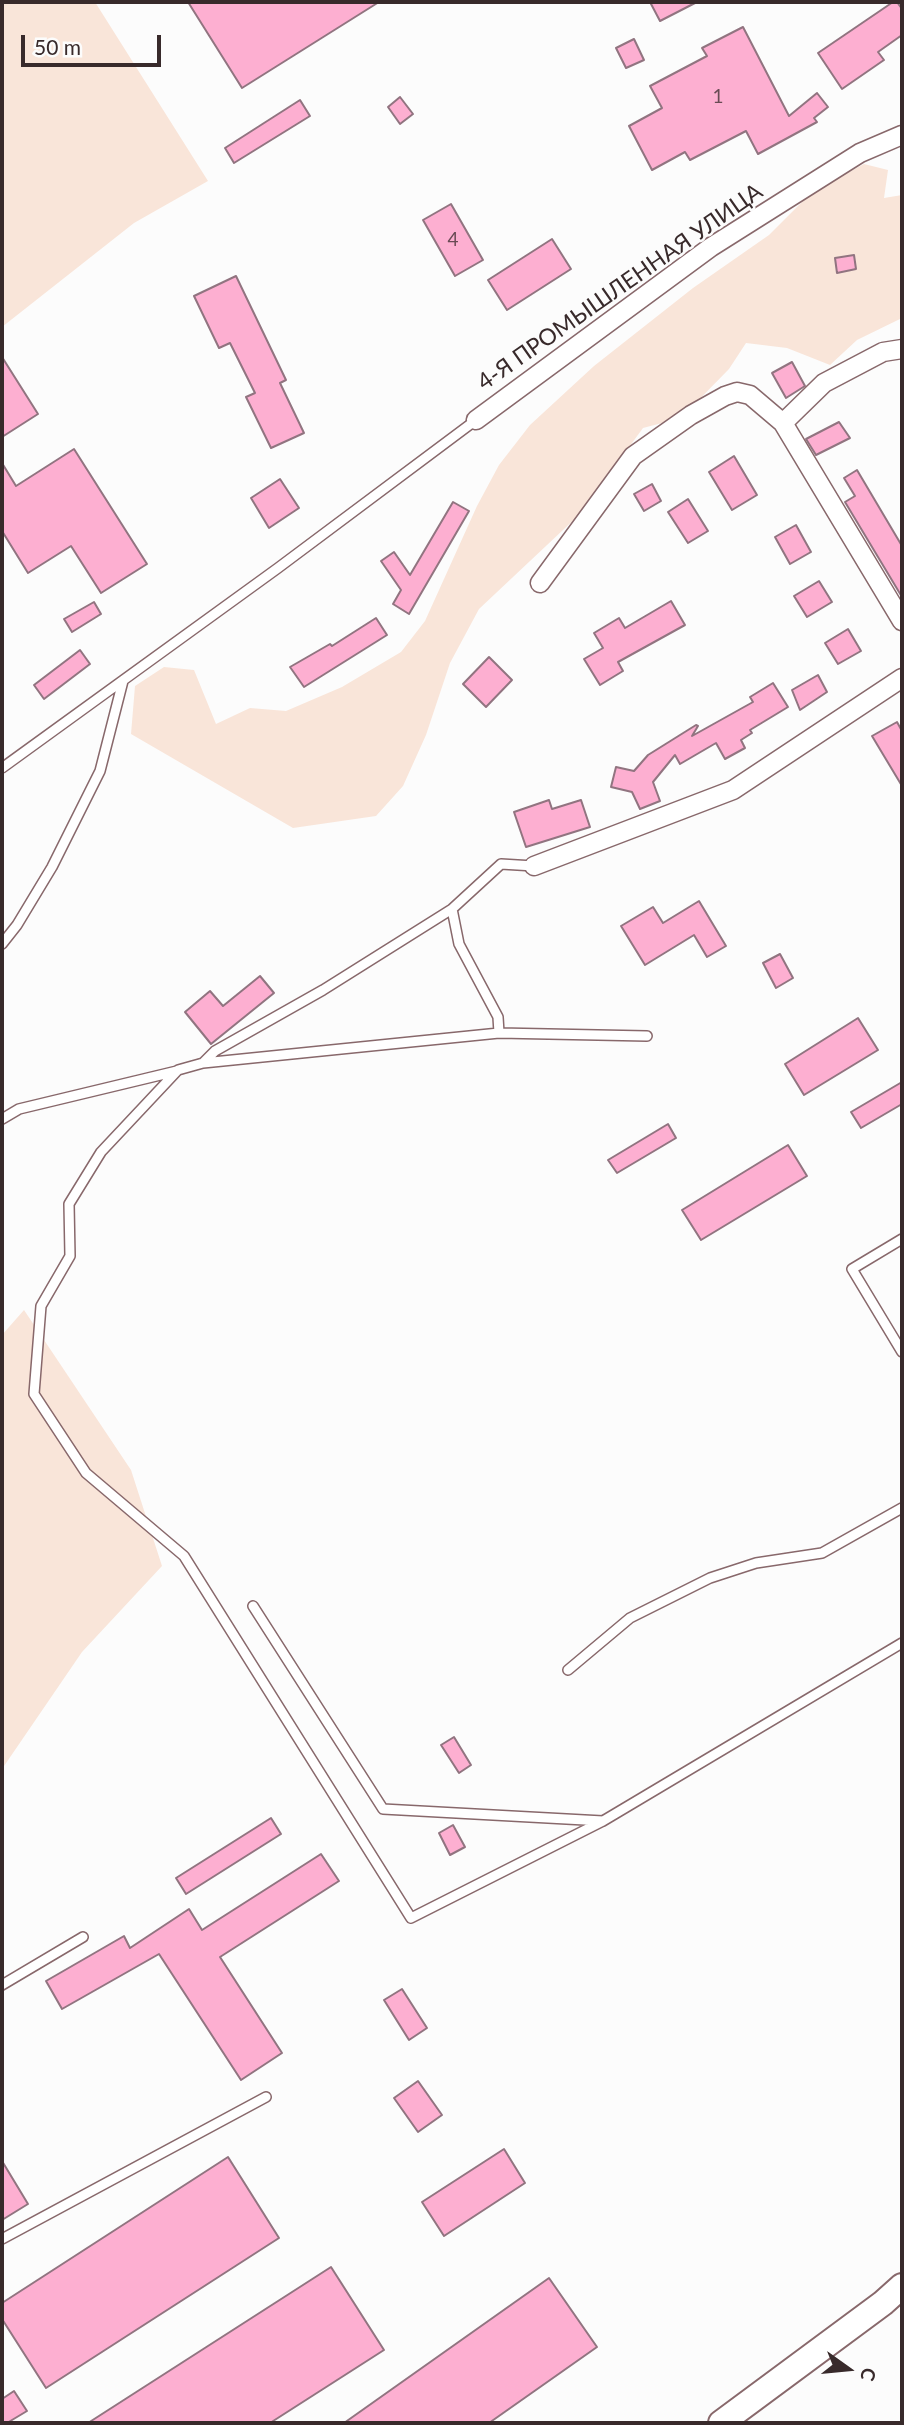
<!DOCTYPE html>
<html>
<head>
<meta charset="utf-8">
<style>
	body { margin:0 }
	#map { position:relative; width:904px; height:2425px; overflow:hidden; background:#fcfcfc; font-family:Lato,sans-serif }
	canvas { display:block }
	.frame { position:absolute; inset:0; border:4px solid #382a2b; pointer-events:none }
	.north { position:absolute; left:813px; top:2334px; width:70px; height:70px; -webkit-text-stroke:5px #fcfcfc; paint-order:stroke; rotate:105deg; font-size:19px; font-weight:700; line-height:28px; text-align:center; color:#382a2b }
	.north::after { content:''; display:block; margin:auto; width:24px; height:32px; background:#382a2b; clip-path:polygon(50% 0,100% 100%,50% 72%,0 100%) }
	.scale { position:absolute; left:21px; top:35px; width:140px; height:32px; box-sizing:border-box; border:4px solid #382a2b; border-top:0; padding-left:9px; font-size:21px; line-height:24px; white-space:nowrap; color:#382a2b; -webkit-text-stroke:5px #fcfcfc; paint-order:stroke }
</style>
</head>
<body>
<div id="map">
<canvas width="904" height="2425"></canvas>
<div class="frame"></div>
<div class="north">С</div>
<div class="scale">50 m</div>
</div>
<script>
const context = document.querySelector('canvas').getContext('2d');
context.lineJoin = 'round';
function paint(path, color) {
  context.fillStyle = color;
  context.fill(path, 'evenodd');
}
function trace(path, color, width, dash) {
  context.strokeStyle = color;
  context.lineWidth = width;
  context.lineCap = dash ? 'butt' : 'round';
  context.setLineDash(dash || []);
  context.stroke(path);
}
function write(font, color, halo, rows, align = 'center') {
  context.font = font + ' Lato,sans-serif';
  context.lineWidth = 5;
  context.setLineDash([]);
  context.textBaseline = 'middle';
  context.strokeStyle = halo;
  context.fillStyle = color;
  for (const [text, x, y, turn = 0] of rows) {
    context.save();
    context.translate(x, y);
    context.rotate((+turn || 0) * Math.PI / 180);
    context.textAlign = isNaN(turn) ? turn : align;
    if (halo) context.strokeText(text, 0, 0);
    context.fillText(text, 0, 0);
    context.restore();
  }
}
paint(new Path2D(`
	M 2,2 L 95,2 L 208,181 L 134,223 L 2,327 Z
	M 864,164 L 888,170 L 884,198 L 902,195 L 902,318 L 857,340 L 830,365 L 787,348 L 746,343 L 729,369 L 681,418 L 643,428 L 580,514 L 479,609 L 450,663 L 426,735 L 403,786 L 376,816 L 293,828 L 131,734 L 135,686 L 164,667 L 194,670 L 216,724 L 250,708 L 286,711 L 342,687 L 401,652 L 425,621 L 477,506 L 499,465 L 530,425 L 594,366 L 693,288 L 769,235 L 812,192 Z
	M 24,1310 L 131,1470 L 162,1566 L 82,1652 L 2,1769 L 2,1335 Z`), '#f9e5d9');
const building = new Path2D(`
	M 188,2 L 379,2 L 242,88 Z
	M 650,2 L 697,2 L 660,21 Z
	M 893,2 L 897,2 L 902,9 L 902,35 L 878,52 L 884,60 L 842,89 L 818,53 Z
	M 743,27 L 789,116 L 817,93 L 828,107 L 814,118 L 817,122 L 758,154 L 746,131 L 690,160 L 685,152 L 652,170 L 629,126 L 662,108 L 650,86 L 707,56 L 702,48 Z
	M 634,39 L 644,60 L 626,68 L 616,48 Z
	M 400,97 L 413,114 L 400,124 L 388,107 Z
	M 300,100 L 310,116 L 234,163 L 225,148 Z
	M 451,204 L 483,260 L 455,276 L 423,220 Z
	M 552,239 L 571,269 L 507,310 L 488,280 Z
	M 854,255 L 856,269 L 837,273 L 835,258 Z
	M 236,276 L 286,380 L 280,383 L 304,433 L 271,448 L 246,397 L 255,393 L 230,343 L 219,348 L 194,296 Z
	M 2,357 L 38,414 L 2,437 Z
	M 792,362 L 805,386 L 786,398 L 772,373 Z
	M 839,422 L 850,438 L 816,455 L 806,439 Z
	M 74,449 L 147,564 L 101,593 L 71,546 L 28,573 L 2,531 L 2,463 L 16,486 Z
	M 734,456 L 757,495 L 732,510 L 709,472 Z
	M 857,470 L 902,546 L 902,597 L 845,502 L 855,496 L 844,478 Z
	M 280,479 L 299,508 L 269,528 L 251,498 Z
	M 652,484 L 661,501 L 644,511 L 634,494 Z
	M 688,499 L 708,531 L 688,543 L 668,512 Z
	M 453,502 L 469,511 L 409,614 L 393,604 L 401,590 L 381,561 L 394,552 L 410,575 Z
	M 796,525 L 811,552 L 790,564 L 775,537 Z
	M 819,581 L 832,602 L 807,617 L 794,596 Z
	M 671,601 L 685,625 L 618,662 L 623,671 L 600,685 L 584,659 L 603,648 L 594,633 L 619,618 L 625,628 Z
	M 94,602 L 101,614 L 72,632 L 64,619 Z
	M 376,618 L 387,635 L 304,687 L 290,667 L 330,644 L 332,646 Z
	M 848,629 L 861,651 L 838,664 L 825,643 Z
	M 80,650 L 90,664 L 44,699 L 34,685 Z
	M 489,657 L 512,680 L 486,707 L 463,684 Z
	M 818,675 L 827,692 L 800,710 L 792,690 Z
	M 773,683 L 788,707 L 750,730 L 752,733 L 741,740 L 745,748 L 725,759 L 716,743 L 680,764 L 675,755 L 653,782 L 660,801 L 640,809 L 632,792 L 611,787 L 616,767 L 634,771 L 648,755 L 696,725 L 698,726 L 692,736 L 753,702 L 750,697 Z
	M 897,722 L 902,731 L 902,786 L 872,736 Z
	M 549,800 L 552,809 L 581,800 L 590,827 L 526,847 L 514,812 Z
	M 699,901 L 726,946 L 707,957 L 694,935 L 645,965 L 621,926 L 653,907 L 663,923 Z
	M 780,954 L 793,978 L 776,988 L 763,963 Z
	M 260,976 L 274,993 L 211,1044 L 185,1012 L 210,991 L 223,1006 Z
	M 858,1018 L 878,1050 L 804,1095 L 785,1064 Z
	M 902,1082 L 902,1104 L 861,1128 L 851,1112 Z
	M 668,1124 L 676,1138 L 617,1173 L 608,1160 Z
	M 788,1145 L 807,1176 L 701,1240 L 682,1210 Z
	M 454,1737 L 471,1765 L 459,1773 L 441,1745 Z
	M 271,1818 L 281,1834 L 186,1894 L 176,1878 Z
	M 453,1825 L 465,1847 L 450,1855 L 439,1833 Z
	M 321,1854 L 339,1881 L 220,1957 L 282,2053 L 241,2080 L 159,1954 L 62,2009 L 46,1981 L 124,1936 L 130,1948 L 189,1909 L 202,1930 Z
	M 402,1989 L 427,2028 L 409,2040 L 384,2000 Z
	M 418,2081 L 442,2115 L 418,2132 L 394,2098 Z
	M 504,2149 L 525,2183 L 444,2236 L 422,2202 Z
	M 228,2157 L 279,2238 L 46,2388 L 2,2319 L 2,2303 Z
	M 2,2161 L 28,2204 L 2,2220 Z
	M 331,2267 L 384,2350 L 270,2423 L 88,2423 Z
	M 549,2278 L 597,2347 L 489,2423 L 344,2423 Z
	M 14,2391 L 27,2411 L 7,2423 L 2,2423 L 2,2399 Z`);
paint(building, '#fdafd1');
trace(building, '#917480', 2);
const lane = new Path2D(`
	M 2,768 L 278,568 L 476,420
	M 534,866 L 501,864 L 452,909 L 323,990 L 215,1051 L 203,1063 L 178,1070 L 101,1152 L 69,1204 L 70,1256 L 41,1306 L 34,1394 L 86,1473 L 184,1556 L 411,1918 L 603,1821
	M 452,909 L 459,944 L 498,1017 L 499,1033
	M 2,944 L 17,925 L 52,867 L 100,771 L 123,681
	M 203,1063 L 499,1033 L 647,1036
	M 2,1119 L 19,1109 L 177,1071
	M 902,1239 L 852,1269 L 902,1352
	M 253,1606 L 383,1809 L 603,1821 L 902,1643
	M 568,1670 L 630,1618 L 710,1578 L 756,1563 L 822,1553 L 902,1508
	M 2,1985 L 83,1937
	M 2,2239 L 266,2097`);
const street = new Path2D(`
	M 476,420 L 711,247 L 860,153 L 902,135
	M 783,423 L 902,621
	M 540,583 L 633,456 L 691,415 L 725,396 L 737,392 L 750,395 L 783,423 L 824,383 L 883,352 L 902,349
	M 534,866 L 733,790 L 902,678`);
const secondary = new Path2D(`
	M 721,2423 L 883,2303 L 902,2286`);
trace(lane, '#88686b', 12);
trace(street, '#88686b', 21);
trace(secondary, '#88686b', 28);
trace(lane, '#fff', 9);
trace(street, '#fff', 18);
trace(secondary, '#fff', 24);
write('19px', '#694b54', null, [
	["1",718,97],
	["4",453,240]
]);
write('23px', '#382a2b', '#fcfcfc', [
	["4-Я ПРОМЫШЛЕННАЯ УЛИЦА",620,287,-35]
]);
</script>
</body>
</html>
